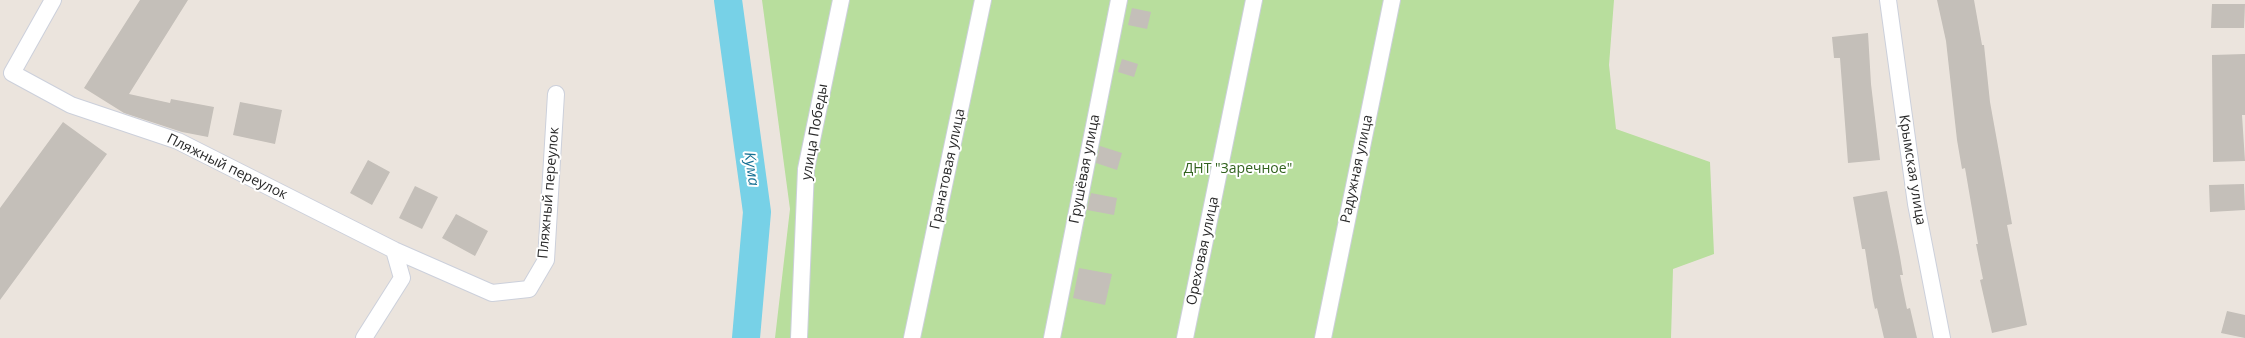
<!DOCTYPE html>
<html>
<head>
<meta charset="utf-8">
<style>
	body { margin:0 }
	canvas { display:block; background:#ebe4dd }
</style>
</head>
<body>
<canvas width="2245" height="338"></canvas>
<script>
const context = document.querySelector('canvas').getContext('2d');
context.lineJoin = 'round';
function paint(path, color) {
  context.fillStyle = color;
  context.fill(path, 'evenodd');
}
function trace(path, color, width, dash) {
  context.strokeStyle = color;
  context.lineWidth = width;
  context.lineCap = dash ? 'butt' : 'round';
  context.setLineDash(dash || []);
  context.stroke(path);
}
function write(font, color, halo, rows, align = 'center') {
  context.font = font + ' "Open Sans",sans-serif';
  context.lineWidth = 4;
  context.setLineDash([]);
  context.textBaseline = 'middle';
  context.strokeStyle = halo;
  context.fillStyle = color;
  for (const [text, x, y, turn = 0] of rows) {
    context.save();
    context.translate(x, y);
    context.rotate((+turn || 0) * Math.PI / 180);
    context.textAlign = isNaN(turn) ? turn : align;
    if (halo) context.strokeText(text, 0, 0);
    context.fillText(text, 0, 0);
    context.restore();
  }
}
paint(new Path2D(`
	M 762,0 L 1614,0 L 1609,65 L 1616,129 L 1710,162 L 1714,254 L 1673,269 L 1671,338 L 775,338 L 790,209 Z`), '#b8de9d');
trace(new Path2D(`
	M 728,0 L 757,212 L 746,338`), '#77d1e7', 28);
paint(new Path2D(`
	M 140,0 L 188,0 L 129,94 L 170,103 L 171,99 L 214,107 L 208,137 L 182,132 L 124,113 L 84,88 Z
	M 1937,0 L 1974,0 L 1982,45 L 1984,45 L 1990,102 L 2012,224 L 2007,225 L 2027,325 L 1992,333 L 1980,280 L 1983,279 L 1976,244 L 1978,244 L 1965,168 L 1962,169 L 1957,140 L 1946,41 Z
	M 2212,4 L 2245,4 L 2244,28 L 2211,28 Z
	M 1132,8 L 1151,12 L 1147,29 L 1128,25 Z
	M 1868,33 L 1871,84 L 1880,160 L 1848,163 L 1840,58 L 1834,58 L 1832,37 Z
	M 2245,54 L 2245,115 L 2242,115 L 2245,161 L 2213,162 L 2212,55 Z
	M 1122,59 L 1138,64 L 1134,77 L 1118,72 Z
	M 240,102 L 282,110 L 275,144 L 233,135 Z
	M 63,122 L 107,154 L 0,300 L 0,208 Z
	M 1100,146 L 1122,153 L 1117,170 L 1096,163 Z
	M 368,160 L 390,172 L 372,205 L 350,193 Z
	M 2244,184 L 2245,210 L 2210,212 L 2209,185 Z
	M 415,186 L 438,197 L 422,229 L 399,218 Z
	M 1887,191 L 1900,257 L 1903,275 L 1900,275 L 1907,309 L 1910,308 L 1917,338 L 1884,338 L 1877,308 L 1875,309 L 1873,300 L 1865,249 L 1862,249 L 1853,197 Z
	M 1091,193 L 1117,198 L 1114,215 L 1087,210 Z
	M 456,214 L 488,231 L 475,256 L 442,238 Z
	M 1079,268 L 1112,274 L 1105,305 L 1073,298 Z
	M 2227,311 L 2245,315 L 2245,338 L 2221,333 Z`), '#c4bfb9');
const minor = new Path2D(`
	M 1888,0 L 1916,204 L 1942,338
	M 12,73 L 71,105 L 178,141 L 394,250 L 402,278 L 364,338
	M 12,73 L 53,0
	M 394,250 L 492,293 L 529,289 L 546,260 L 556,94
	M 799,338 L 806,169 L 841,0
	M 912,338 L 983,0
	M 1052,338 L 1119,0
	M 1185,338 L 1254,0
	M 1323,338 L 1392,0`);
trace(minor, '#ccd0db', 18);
trace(minor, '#fff', 16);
write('14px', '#2a2a2a', '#fff', [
	["улица Победы",815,132,-80],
	["Пляжный переулок",227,167,26],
	["Гранатовая улица",948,169,-78],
	["Грушёвая улица",1085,169,-79],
	["Радужная улица",1357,169,-78],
	["Крымская улица",1912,170,81],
	["Пляжный переулок",549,193,-85],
	["Ореховая улица",1203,251,-78]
]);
write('14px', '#32631f', '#fff', [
	["ДНТ \"Заречное\"",1238,169]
]);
write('italic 15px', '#167093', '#fff', [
	["Кума",751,169,82]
]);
</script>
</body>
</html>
